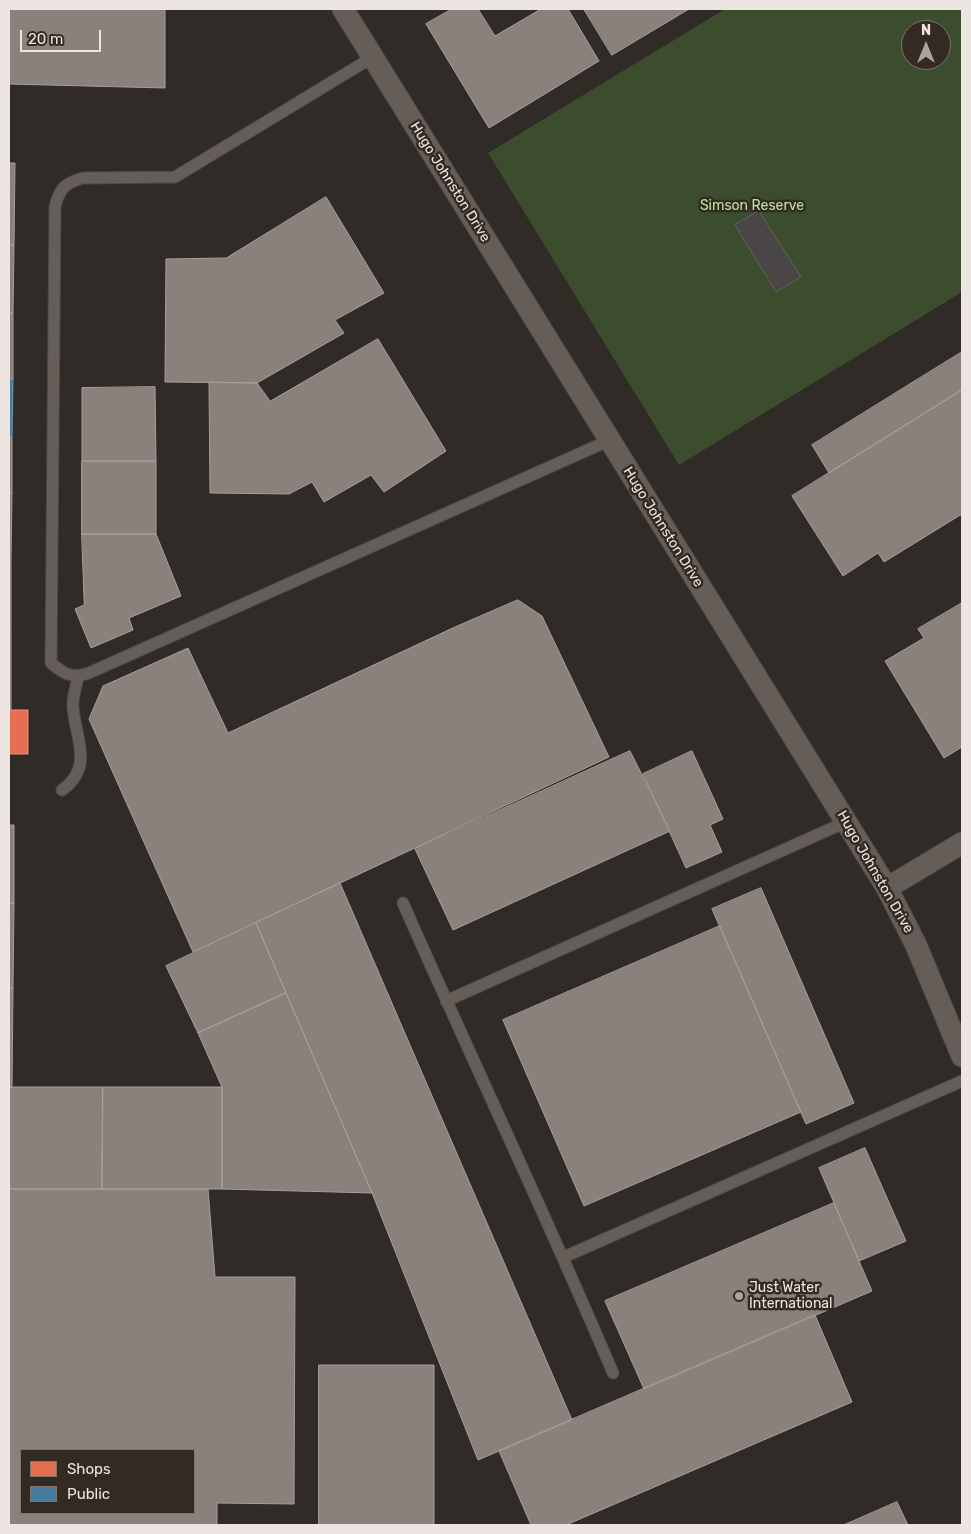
<!DOCTYPE html>
<html>
<head>
<meta charset="utf-8">
<style>
	body { margin:0 }
	#map { position:relative; width:971px; height:1534px; overflow:hidden; background:#312b27; font-family:Rubik,sans-serif }
	canvas { display:block }
	.frame { position:absolute; inset:0; border:10px solid #ece5e1; pointer-events:none }
	.legend { position:absolute; left:20px; top:1449px; width:175px; height:65px; box-sizing:border-box; background:#352a23; border:1px solid #7e756f; margin:0; padding:6px 9px; list-style:none; font-size:15px; color:#ece5e1 }
	.legend li { display:flex; align-items:center; gap:10px; height:25px }
	.legend b { width:25px; border:1px solid #7e756f }
	.north { position:absolute; left:901px; top:20px; width:50px; height:50px; box-sizing:border-box; background:#352a23; border:1px solid #7e756f; border-radius:50%; rotate:0deg; font-size:14px; font-weight:700; line-height:20px; text-align:center; color:#ece5e1 }
	.north::after { content:''; display:block; margin:auto; width:18px; height:22px; background:#aba4a0; clip-path:polygon(50% 0,100% 100%,50% 72%,0 100%) }
	.scale { position:absolute; left:20px; top:30px; width:81px; height:22px; box-sizing:border-box; border:2px solid #ece5e1; border-top:0; padding-left:6px; font-size:15px; line-height:18px; white-space:nowrap; color:#ece5e1; -webkit-text-stroke:4px #352a23; paint-order:stroke }
</style>
</head>
<body>
<div id="map">
<canvas width="971" height="1534"></canvas>
<div class="frame"></div>
<ul class="legend">
<li><b style="height:14px;background:#e76f51"></b>Shops</li>
<li><b style="height:14px;background:#457b9d"></b>Public</li>
</ul>
<div class="north">N</div>
<div class="scale">20 m</div>
</div>
<script>
const context = document.querySelector('canvas').getContext('2d');
context.lineJoin = 'round';
function paint(path, color) {
  context.fillStyle = color;
  context.fill(path, 'evenodd');
}
function trace(path, color, width, dash) {
  context.strokeStyle = color;
  context.lineWidth = width;
  context.lineCap = dash ? 'butt' : 'round';
  context.setLineDash(dash || []);
  context.stroke(path);
}
function write(font, color, halo, rows, align = 'center') {
  context.font = font + ' Rubik,sans-serif';
  context.lineWidth = 5;
  context.setLineDash([]);
  context.textBaseline = 'middle';
  context.strokeStyle = halo;
  context.fillStyle = color;
  for (const [text, x, y, turn = 0] of rows) {
    context.save();
    context.translate(x, y);
    context.rotate((+turn || 0) * Math.PI / 180);
    context.textAlign = isNaN(turn) ? turn : align;
    if (halo) context.strokeText(text, 0, 0);
    context.fillText(text, 0, 0);
    context.restore();
  }
}
paint(new Path2D(`
	M 725,9 L 962,9 L 962,292 L 679,465 L 488,153 ZM 911,30 L 941,30 L 941,60 L 911,60 Z`), '#3b4d2c');
const shops = new Path2D(`
	M 9,710 L 28,710 L 28,754 L 9,754 Z`);
paint(shops, '#e76f51');
trace(shops, '#e8927c', 1);
const public = new Path2D(`
	M 9,379 L 13,379 L 12,437 L 9,437 Z`);
paint(public, '#457b9d');
trace(public, '#779bb1', 1);
const industry = new Path2D(`
	M 9,9 L 165,9 L 165,88 L 9,84 Z
	M 452,9 L 478,9 L 495,36 L 541,9 L 568,9 L 599,61 L 489,128 L 426,24 Z
	M 584,9 L 689,9 L 612,55 Z
	M 9,163 L 15,163 L 14,245 L 9,245 Z
	M 326,197 L 384,293 L 335,320 L 344,333 L 257,383 L 165,382 L 166,259 L 226,258 Z
	M 9,245 L 14,245 L 13,313 L 9,313 Z
	M 9,313 L 13,313 L 13,379 L 9,379 Z
	M 378,339 L 446,451 L 384,492 L 371,475 L 324,502 L 312,482 L 289,494 L 210,493 L 209,382 L 257,383 L 270,401 Z
	M 962,352 L 962,390 L 829,473 L 812,445 Z
	M 155,387 L 156,461 L 82,461 L 82,388 Z
	M 962,390 L 962,514 L 884,562 L 878,553 L 843,576 L 792,496 Z
	M 9,437 L 12,437 L 12,493 L 9,493 Z
	M 82,461 L 156,461 L 156,534 L 82,534 Z
	M 9,493 L 12,493 L 11,561 L 9,561 Z
	M 82,534 L 156,534 L 181,596 L 129,618 L 133,630 L 91,648 L 75,609 L 84,605 Z
	M 9,561 L 11,561 L 11,630 L 9,630 Z
	M 518,600 L 542,616 L 609,757 L 193,952 L 89,719 L 103,686 L 188,648 L 228,733 L 455,627 Z
	M 962,603 L 962,747 L 944,758 L 885,661 L 924,638 L 918,629 Z
	M 9,630 L 11,630 L 11,710 L 9,710 Z
	M 630,751 L 670,831 L 453,930 L 415,849 Z
	M 692,751 L 723,819 L 710,825 L 722,852 L 686,868 L 643,774 Z
	M 9,825 L 14,825 L 14,903 L 9,903 Z
	M 340,883 L 572,1420 L 478,1460 L 372,1193 L 256,923 Z
	M 761,888 L 854,1103 L 806,1124 L 712,909 Z
	M 9,903 L 14,903 L 13,988 L 9,988 Z
	M 256,923 L 286,993 L 198,1033 L 166,966 Z
	M 720,926 L 801,1112 L 584,1206 L 503,1020 Z
	M 9,988 L 13,988 L 12,1087 L 9,1087 Z
	M 286,993 L 328,1090 L 372,1193 L 222,1189 L 222,1087 L 198,1033 Z
	M 9,1087 L 103,1087 L 102,1189 L 9,1189 Z
	M 103,1087 L 222,1087 L 222,1189 L 102,1189 Z
	M 865,1148 L 906,1241 L 859,1261 L 819,1168 Z
	M 9,1189 L 208,1189 L 215,1277 L 295,1277 L 294,1504 L 217,1503 L 217,1525 L 9,1525 ZM 21,1450 L 194,1450 L 194,1513 L 21,1513 Z
	M 834,1203 L 872,1291 L 644,1389 L 605,1301 Z
	M 815,1315 L 852,1402 L 566,1525 L 531,1525 L 499,1451 Z
	M 319,1365 L 434,1365 L 434,1525 L 319,1525 Z
	M 897,1502 L 908,1525 L 844,1525 Z`);
paint(industry, '#8a817c');
trace(industry, '#a79f9a', 1);
const building = new Path2D(`
	M 759,211 L 801,277 L 776,292 L 735,225 Z`);
paint(building, '#4a4646');
trace(building, '#666162', 1);
const lane = new Path2D(`
	M 373,57 L 175,177 L 83,178 C 65,183 59,189 55,207 L 51,663 C 64,674 72,679 89,673 L 610,440
	M 62,790 C 94,767 76,740 73,708 C 72,698 76,687 78,677
	M 403,903 C 472,1060 546,1215 613,1373
	M 446,1001 L 846,822
	M 564,1257 L 962,1081`);
const street = new Path2D(`
	M 343,9 L 887,888 L 916,945 L 962,1056
	M 887,888 L 962,843`);
trace(lane, '#4e4946', 13);
trace(street, '#4e4946', 23);
trace(lane, '#655d58', 11);
trace(street, '#655d58', 21);
for (const [x, y, r, color] of [
	[739,1296,5,"#aba4a0"]
]) {
  const dot = new Path2D();
  dot.arc(x, y, r, 0, 2 * Math.PI);
  context.fillStyle = color;
  context.fill(dot);
  trace(dot, '#352a23', 2);
}
write('14px', '#ece5e1', '#352a23', [
	["Hugo Johnston Drive",450,182,58],
	["Hugo Johnston Drive",663,527,58],
	["Hugo Johnston Drive",875,872,60]
]);
write('14px', '#b6e694', '#352a23', [
	["Simson Reserve",752,206]
]);
write('14px', '#ece5e1', '#352a23', [
	["Just Water",749,1288],
	["International",749,1304]
], 'left');
</script>
</body>
</html>
